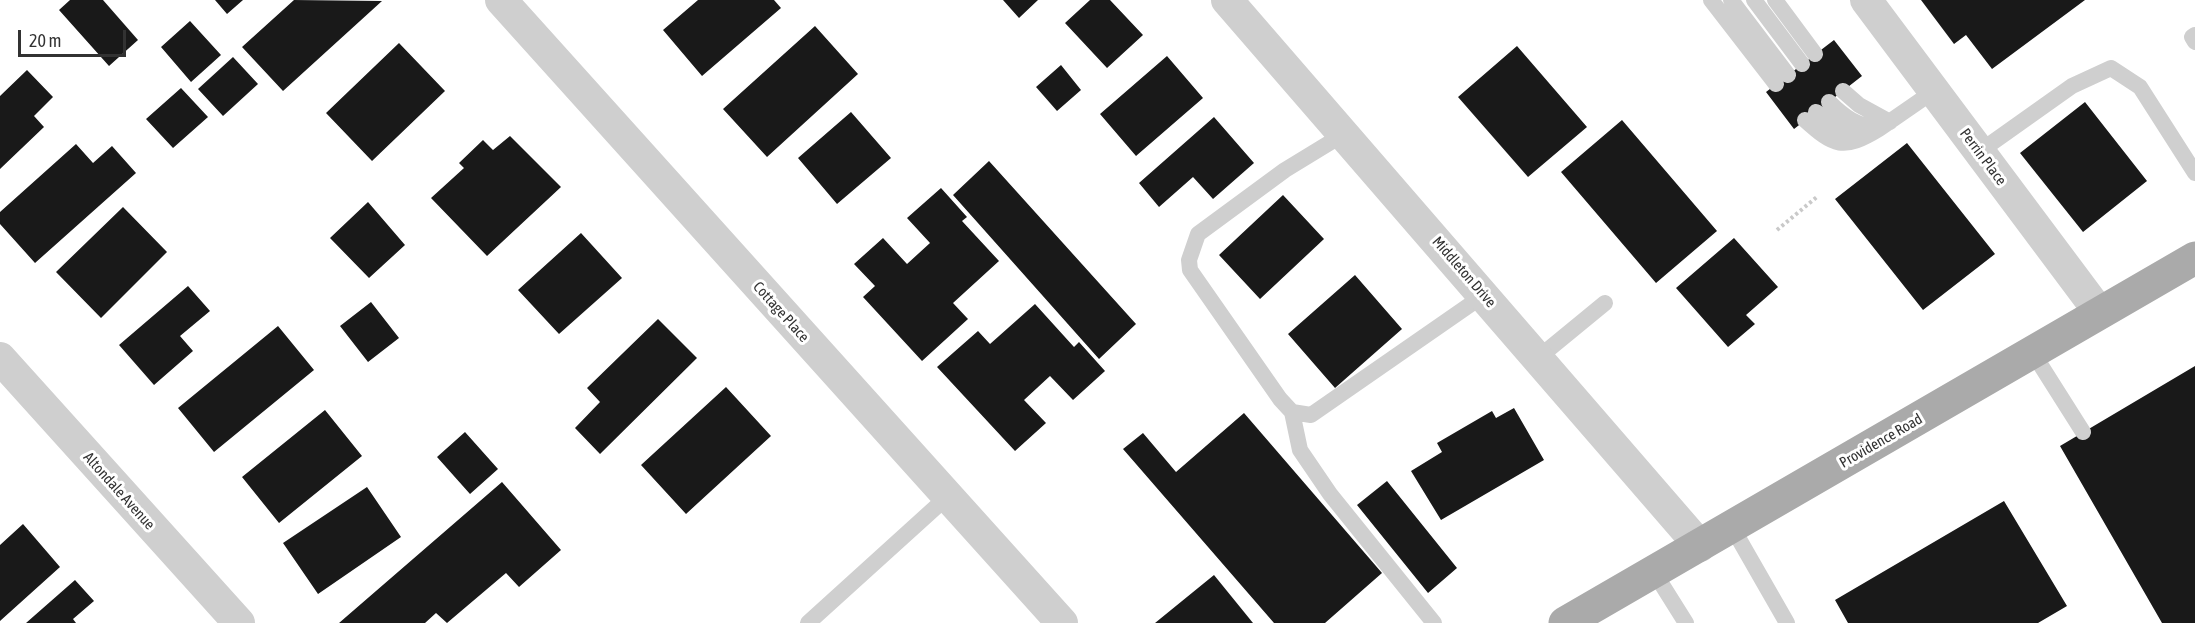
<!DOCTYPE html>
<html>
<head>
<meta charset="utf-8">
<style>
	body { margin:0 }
	#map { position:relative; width:2195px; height:623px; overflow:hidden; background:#fff; font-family:"Asap Condensed",sans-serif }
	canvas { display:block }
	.scale { position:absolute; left:18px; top:30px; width:108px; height:27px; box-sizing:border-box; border:3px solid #323232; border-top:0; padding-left:8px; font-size:18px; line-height:21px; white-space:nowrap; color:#323232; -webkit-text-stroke:4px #fff; paint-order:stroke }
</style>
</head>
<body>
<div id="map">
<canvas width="2195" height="623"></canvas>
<div class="scale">20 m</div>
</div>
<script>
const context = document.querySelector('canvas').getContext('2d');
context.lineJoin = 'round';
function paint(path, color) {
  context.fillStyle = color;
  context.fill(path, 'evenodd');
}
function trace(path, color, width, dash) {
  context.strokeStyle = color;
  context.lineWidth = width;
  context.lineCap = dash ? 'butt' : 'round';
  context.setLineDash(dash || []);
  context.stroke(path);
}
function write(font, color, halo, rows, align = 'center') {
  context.font = font + ' "Asap Condensed",sans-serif';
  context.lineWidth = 6;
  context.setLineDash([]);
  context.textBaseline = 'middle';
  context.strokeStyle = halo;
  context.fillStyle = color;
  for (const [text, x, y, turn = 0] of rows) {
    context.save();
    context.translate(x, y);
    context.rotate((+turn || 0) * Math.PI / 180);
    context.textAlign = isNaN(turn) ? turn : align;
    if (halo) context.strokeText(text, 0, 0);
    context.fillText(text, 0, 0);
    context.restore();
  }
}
paint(new Path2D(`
	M 70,0 L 103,0 L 138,40 L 109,66 L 59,10 Z
	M 215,0 L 243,0 L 227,14 Z
	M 294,0 L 382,1 L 283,91 L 242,47 Z
	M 698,0 L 774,0 L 781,8 L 702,76 L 663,30 Z
	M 1003,0 L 1038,0 L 1019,18 Z
	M 1090,0 L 1110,0 L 1143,35 L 1107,68 L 1065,23 Z
	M 1921,0 L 2085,0 L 1992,69 L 1966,35 L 1954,44 Z
	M 190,21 L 221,55 L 191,82 L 161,47 Z
	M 815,26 L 858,74 L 767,157 L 723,109 Z
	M 1834,40 L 1862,76 L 1794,129 L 1766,92 Z
	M 399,43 L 445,91 L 372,161 L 326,113 Z
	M 1517,46 L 1587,127 L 1528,177 L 1458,97 Z
	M 1167,56 L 1203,98 L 1136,156 L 1100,114 Z
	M 233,57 L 258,84 L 223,116 L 198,89 Z
	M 1061,65 L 1081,90 L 1057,111 L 1036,87 Z
	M 27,70 L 53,97 L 34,116 L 44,127 L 0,169 L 0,96 Z
	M 181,88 L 208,117 L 173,148 L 146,119 Z
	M 2085,102 L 2147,181 L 2083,232 L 2020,153 Z
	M 851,112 L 891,158 L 837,204 L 798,158 Z
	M 1214,117 L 1254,163 L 1213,199 L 1193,177 L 1159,207 L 1139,183 Z
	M 1622,120 L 1717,231 L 1656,283 L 1561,172 Z
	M 510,136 L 561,187 L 487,256 L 431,198 L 464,168 L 459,163 L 483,140 L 493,150 Z
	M 1907,143 L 1995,254 L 1923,310 L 1835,199 Z
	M 76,144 L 93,163 L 112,146 L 136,173 L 35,263 L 0,224 L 0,212 Z
	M 989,161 L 1136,324 L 1099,359 L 953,195 Z
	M 941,188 L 967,217 L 962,221 L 999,261 L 953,303 L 968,319 L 922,361 L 863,297 L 875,286 L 854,264 L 883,238 L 907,264 L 930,243 L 907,218 Z
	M 1283,195 L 1324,239 L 1260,299 L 1219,255 Z
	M 368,202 L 405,245 L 369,278 L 330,238 Z
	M 123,207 L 167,252 L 101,318 L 56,272 Z
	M 581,233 L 622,278 L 559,334 L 518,290 Z
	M 1734,238 L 1778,287 L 1746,315 L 1755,324 L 1728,347 L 1676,288 Z
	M 1355,275 L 1402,329 L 1335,388 L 1288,334 Z
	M 188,286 L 210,311 L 180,336 L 193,351 L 154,385 L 119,345 Z
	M 371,302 L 399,338 L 368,362 L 340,326 Z
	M 1035,304 L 1074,347 L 1079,342 L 1105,371 L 1073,400 L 1050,376 L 1024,400 L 1046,423 L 1015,451 L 937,367 L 978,331 L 990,344 Z
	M 658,319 L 697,358 L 600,454 L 575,428 L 600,402 L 587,388 Z
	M 278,326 L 314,370 L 214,452 L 178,408 Z
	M 2195,366 L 2195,623 L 2162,623 L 2060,446 Z
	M 726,387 L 771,436 L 686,514 L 641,465 Z
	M 1514,408 L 1544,460 L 1441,520 L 1411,471 L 1442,452 L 1437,443 L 1492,411 L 1496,418 Z
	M 325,410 L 362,456 L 279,523 L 242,477 Z
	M 1244,413 L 1382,573 L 1325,623 L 1274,623 L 1123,449 L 1143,433 L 1176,472 Z
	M 465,432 L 498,469 L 470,494 L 437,457 Z
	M 1387,481 L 1457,568 L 1428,593 L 1357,505 Z
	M 502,482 L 561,550 L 519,587 L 506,573 L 447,623 L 436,613 L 425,623 L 339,623 Z
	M 367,487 L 401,537 L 318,594 L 283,543 Z
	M 2004,501 L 2067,606 L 2038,623 L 1848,623 L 1835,600 Z
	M 23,524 L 60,567 L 0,621 L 0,545 Z
	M 1214,575 L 1253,623 L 1155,623 Z
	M 75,580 L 94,601 L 73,619 L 76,623 L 26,623 Z`), '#191919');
trace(new Path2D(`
	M 1777,230 L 1818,196`), '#c9c9c9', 4, [3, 3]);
trace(new Path2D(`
	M 1711,0 L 1776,84
	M 1731,0 L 1788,75
	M 1754,0 L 1802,64
	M 1775,0 L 1815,54
	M 2195,35 L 2192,37 L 2195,42
	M 1843,91 L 1859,105 L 1890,122
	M 1829,102 C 1845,118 1856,125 1879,129 L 1934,91
	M 1816,112 L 1847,135 L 1858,136
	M 1805,120 C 1834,146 1843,151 1879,129
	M 1344,134 L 1285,170 L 1198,234 L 1189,260 L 1190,270 L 1280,399 L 1292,412 L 1300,450 L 1330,494 L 1434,623
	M 1979,152 L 2072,86 L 2111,68 L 2140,87 L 2195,173
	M 2033,353 L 2083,432
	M 1538,358 L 1605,303
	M 1292,412 L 1311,415 L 1484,295
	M 1732,527 L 1787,623
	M 1654,572 L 1686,623
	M 808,623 L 947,497`), '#cfcfcf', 16);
trace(new Path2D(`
	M 501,0 L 1062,623
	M 1227,0 L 1700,546
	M 1866,0 L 2100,313
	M 0,358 L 239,623`), '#cfcfcf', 32);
trace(new Path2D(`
	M 1565,623 L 2195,258`), '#aaa', 33);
write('15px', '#323232', '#fff', [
	["Perrin Place",1983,157,53],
	["Middleton Drive",1464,272,49],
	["Cottage Place",781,312,48],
	["Providence Road",1881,441,-30],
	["Altondale Avenue",119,491,48]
]);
</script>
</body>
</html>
